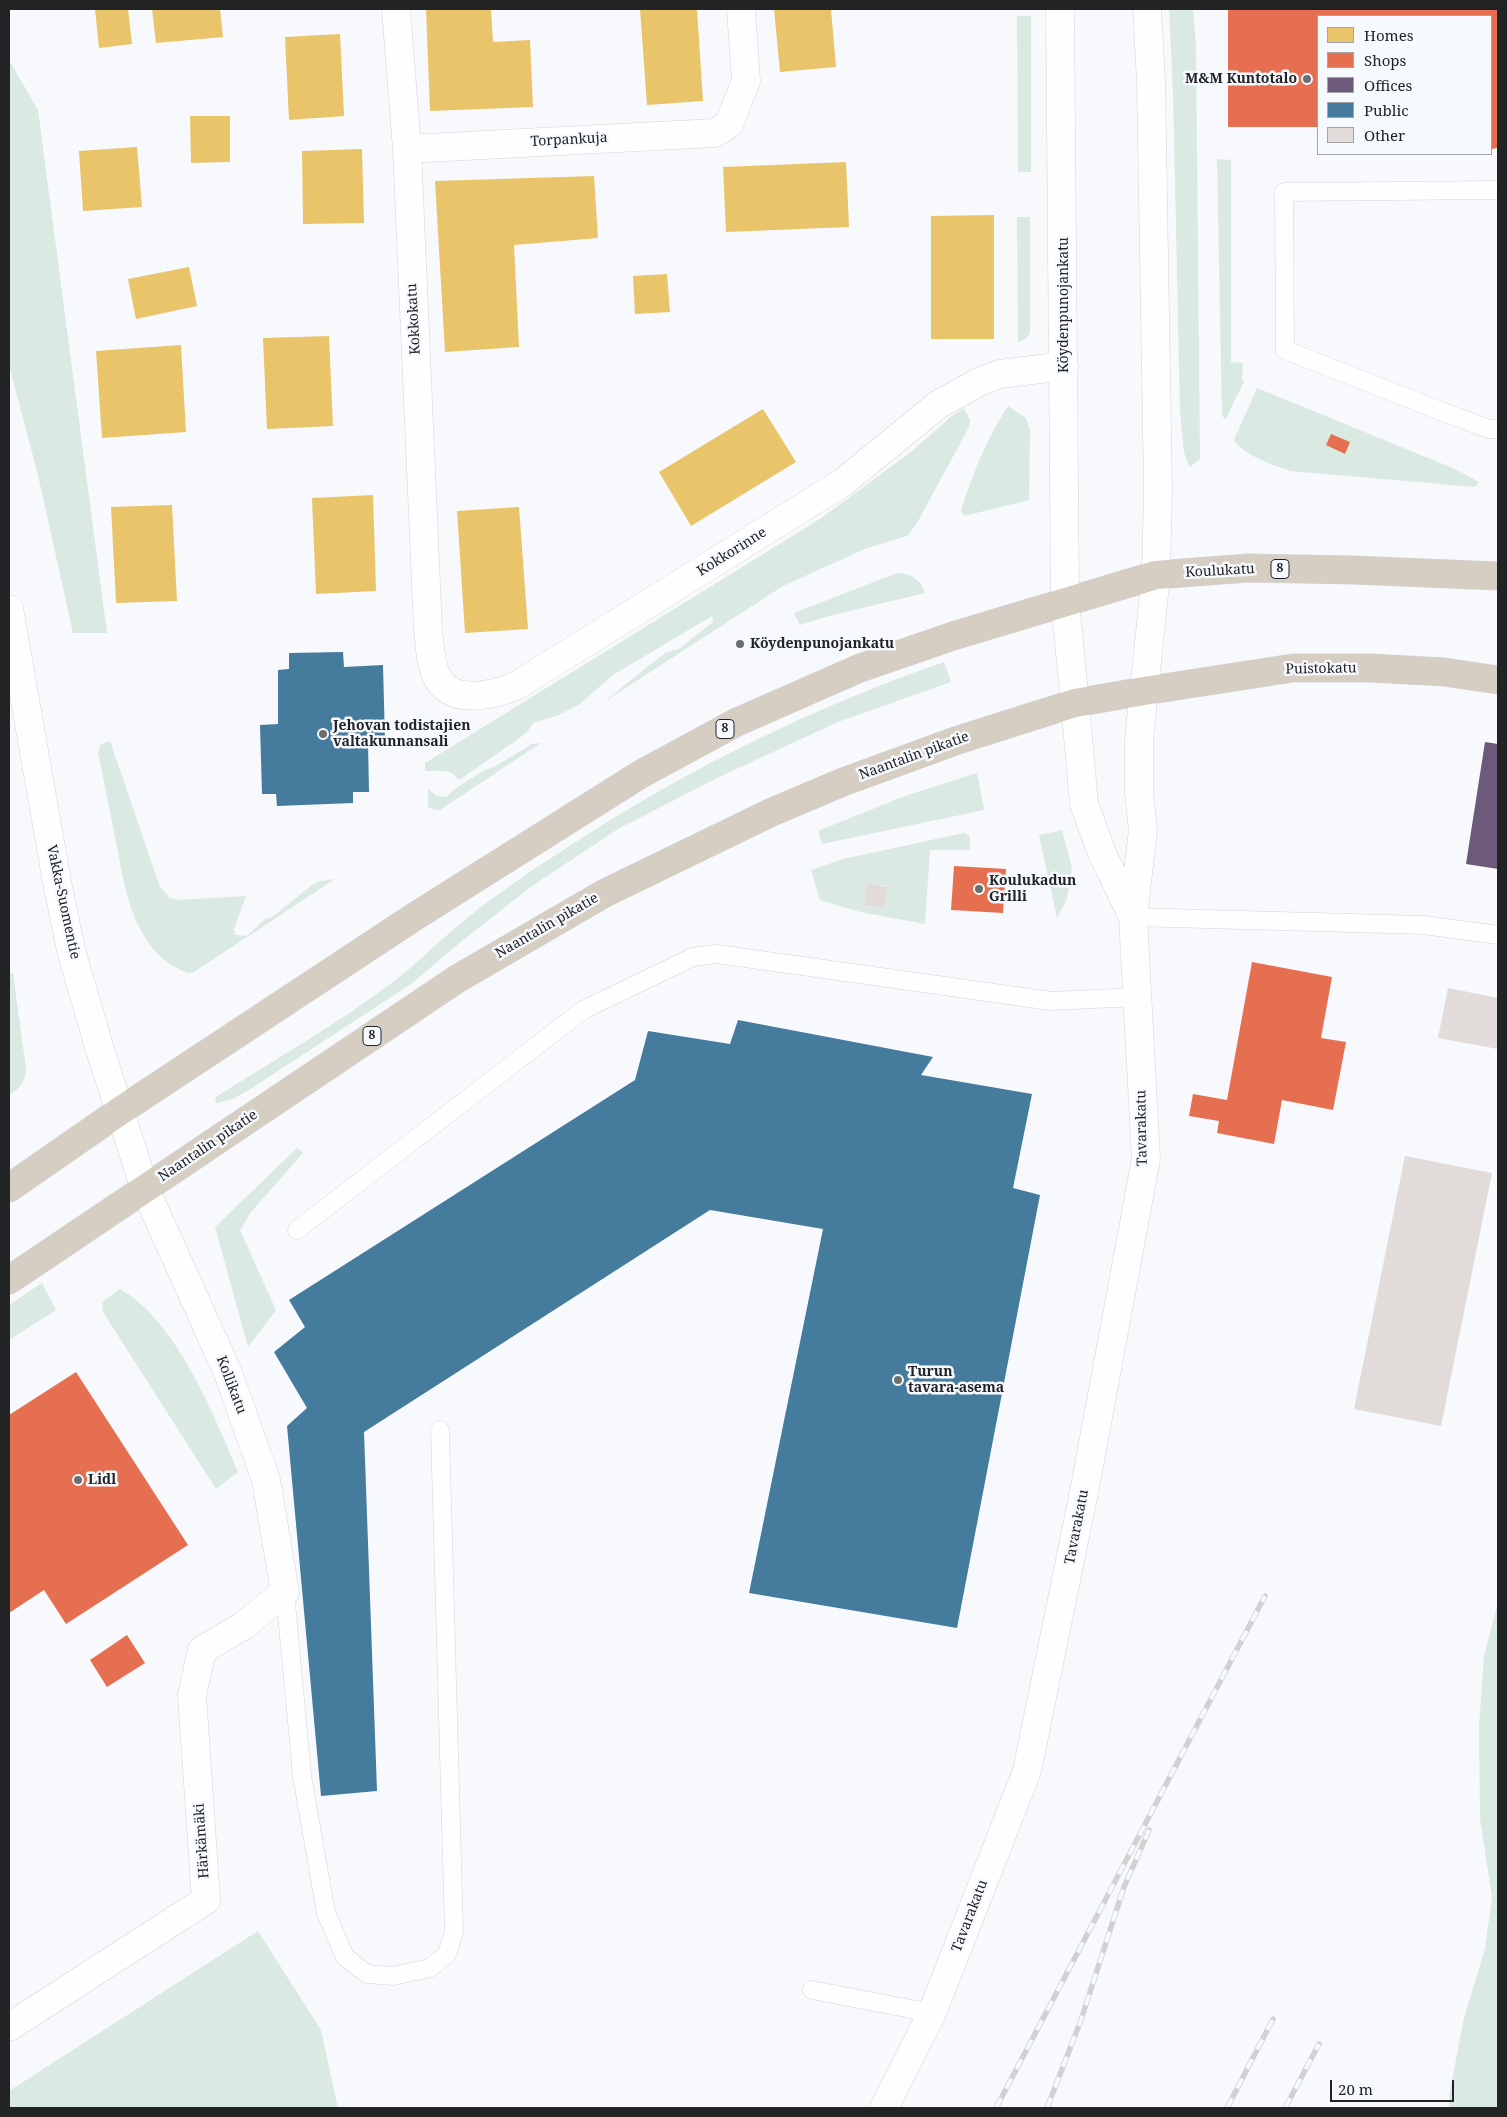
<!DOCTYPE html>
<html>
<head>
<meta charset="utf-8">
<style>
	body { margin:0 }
	#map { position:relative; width:1507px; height:2117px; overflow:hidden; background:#f7f9fc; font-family:"Noto Serif",serif }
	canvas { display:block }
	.frame { position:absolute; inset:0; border:10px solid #222324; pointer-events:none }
	.legend { position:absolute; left:1317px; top:15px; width:175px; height:140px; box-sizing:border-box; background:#f6f9fd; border:1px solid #a1a3a6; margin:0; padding:6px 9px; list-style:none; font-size:15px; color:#222324 }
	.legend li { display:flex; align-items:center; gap:10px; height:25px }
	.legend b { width:25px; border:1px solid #a1a3a6 }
	.scale { position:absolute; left:1330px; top:2080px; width:124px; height:22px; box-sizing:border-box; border:2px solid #222324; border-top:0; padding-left:6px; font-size:15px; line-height:18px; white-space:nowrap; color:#222324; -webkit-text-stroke:4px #f6f9fd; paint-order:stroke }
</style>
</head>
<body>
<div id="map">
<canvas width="1507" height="2117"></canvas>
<div class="frame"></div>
<ul class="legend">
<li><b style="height:14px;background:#e9c46a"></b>Homes</li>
<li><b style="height:14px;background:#e76f51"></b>Shops</li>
<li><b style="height:14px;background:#6d597a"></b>Offices</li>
<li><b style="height:14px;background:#457b9d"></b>Public</li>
<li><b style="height:14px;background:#e1dbda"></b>Other</li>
</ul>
<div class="scale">20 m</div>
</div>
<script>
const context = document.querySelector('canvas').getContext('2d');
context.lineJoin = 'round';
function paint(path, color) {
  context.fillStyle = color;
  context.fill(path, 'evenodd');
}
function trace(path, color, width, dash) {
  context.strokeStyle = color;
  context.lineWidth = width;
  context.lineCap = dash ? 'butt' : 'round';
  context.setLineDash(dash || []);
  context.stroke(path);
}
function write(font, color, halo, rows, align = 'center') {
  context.font = font + ' "Noto Serif",serif';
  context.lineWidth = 5;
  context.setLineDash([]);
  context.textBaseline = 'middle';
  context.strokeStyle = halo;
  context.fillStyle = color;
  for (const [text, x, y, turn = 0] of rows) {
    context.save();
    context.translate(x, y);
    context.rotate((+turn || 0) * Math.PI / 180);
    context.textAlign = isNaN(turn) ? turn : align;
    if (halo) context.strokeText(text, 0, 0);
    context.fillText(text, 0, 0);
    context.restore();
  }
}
paint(new Path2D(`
	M 1169,9 L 1193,9 L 1196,44 L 1200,459 L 1190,467 L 1184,453 L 1180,411 L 1173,92 Z
	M 1017,16 L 1031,16 L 1031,172 L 1018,172 Z
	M 9,60 L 38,110 L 107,633 L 73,633 L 38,475 L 9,365 Z
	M 1217,159 L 1231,160 L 1231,362 L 1243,363 L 1242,379 L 1244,381 L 1226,419 L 1222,416 Z
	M 1017,217 L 1030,217 L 1030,333 L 1026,339 L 1018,342 Z
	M 1257,388 L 1455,469 L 1479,482 L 1475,487 L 1290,471 C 1274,465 1244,456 1234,440 Z
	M 1008,406 L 1026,418 L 1030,430 L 1029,500 L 964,516 L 961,510 C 973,473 987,438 1008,406 Z
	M 964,408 L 970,420 L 969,427 L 917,523 L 907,536 L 867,548 L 783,586 L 604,702 L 652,663 L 667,652 L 679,649 L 713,622 L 712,616 L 613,675 L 580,704 L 559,715 L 533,723 L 527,732 L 517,740 L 459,780 C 452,768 437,771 425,771 L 425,763 L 820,519 L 911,452 L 953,415 Z
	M 897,573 C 912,574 920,579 925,593 L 829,616 L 800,625 L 794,613 Z
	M 944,662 L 951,682 L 838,722 L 717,778 L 618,829 L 532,886 L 463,940 L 411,984 L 252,1088 L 233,1099 L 217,1103 L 215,1101 L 216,1097 C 274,1060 334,1026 389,985 C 416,965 440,940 467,918 C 502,890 541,864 579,840 C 693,766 815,707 944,662 Z
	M 110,741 L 160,887 L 170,898 L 179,900 L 246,896 L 234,929 L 235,935 L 247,936 L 265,919 L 271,918 L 312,885 L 320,881 L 335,879 L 194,972 L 188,973 C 168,966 153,952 143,934 C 127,907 122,872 116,842 C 110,812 104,782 98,752 L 101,744 Z
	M 541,743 L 440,810 L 432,809 L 428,807 L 428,789 L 437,796 L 447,797 L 453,790 L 483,771 L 494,767 L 532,744 Z
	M 977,773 L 984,810 L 822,844 L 818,831 L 905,796 Z
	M 1062,830 L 1072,868 L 1067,899 L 1057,918 L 1039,835 Z
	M 964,833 L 970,836 L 970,850 L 930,850 L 925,924 L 860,912 L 820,900 L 811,870 L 843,859 ZM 867,883 L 887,886 L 883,908 L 864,905 Z
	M 9,973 L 13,973 L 26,1069 C 25,1083 20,1088 9,1095 Z
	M 297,1148 L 303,1153 L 251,1212 L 240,1230 L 276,1310 L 248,1347 L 215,1227 Z
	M 42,1283 L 56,1310 L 9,1340 L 9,1305 Z
	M 120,1289 C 177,1322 213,1413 238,1472 L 216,1489 L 103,1312 L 102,1302 Z
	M 1498,1602 L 1498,2108 L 1449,2108 L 1449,2096 L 1464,2018 L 1485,1949 L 1492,1897 L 1480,1819 L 1479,1727 L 1484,1656 Z
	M 258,1931 L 321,2030 L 338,2108 L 9,2108 L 9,2091 Z`), '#dae9e1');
paint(new Path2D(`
	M 95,9 L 128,9 L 132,44 L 99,48 Z
	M 152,9 L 220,9 L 223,37 L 156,43 Z
	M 426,9 L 491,9 L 493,42 L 530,40 L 533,107 L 430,111 Z
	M 640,9 L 697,9 L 703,101 L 647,105 Z
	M 774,9 L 831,9 L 836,67 L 780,72 Z
	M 340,34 L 344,116 L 289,120 L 285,37 Z
	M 190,116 L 230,116 L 230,162 L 191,163 Z
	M 137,147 L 142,207 L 83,211 L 79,151 Z
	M 362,149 L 364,223 L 303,224 L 302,151 Z
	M 846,162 L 849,227 L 726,232 L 723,167 Z
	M 594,176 L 598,238 L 514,245 L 519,347 L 445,352 L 435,181 Z
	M 994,215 L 994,339 L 931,339 L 931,216 Z
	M 189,267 L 197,306 L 136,319 L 128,279 Z
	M 667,274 L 670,312 L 635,314 L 633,276 Z
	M 329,336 L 333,426 L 267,429 L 263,338 Z
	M 181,345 L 186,432 L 102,438 L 96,351 Z
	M 763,409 L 796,462 L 691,526 L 659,472 Z
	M 373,495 L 376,591 L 316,594 L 312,498 Z
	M 172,505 L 177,601 L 116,603 L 111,507 Z
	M 519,507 L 528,629 L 465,633 L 457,511 Z`), '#e9c46a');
paint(new Path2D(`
	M 1228,9 L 1498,9 L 1498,148 L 1491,149 L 1491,16 L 1318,16 L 1318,127 L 1228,127 Z
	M 1331,434 L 1350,442 L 1345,454 L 1326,445 Z
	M 954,866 L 1006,869 L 1003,913 L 951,910 Z
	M 1252,962 L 1332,977 L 1321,1038 L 1346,1042 L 1333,1110 L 1282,1100 L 1274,1144 L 1217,1133 L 1219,1121 L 1189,1116 L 1193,1094 L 1227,1100 Z
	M 76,1372 L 188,1545 L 66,1624 L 44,1590 L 9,1613 L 9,1415 Z
	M 127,1635 L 145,1663 L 107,1687 L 90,1660 Z`), '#e76f51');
paint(new Path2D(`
	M 1485,742 L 1498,744 L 1498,869 L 1466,864 Z`), '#6d597a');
paint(new Path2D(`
	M 343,652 L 344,667 L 383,665 L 385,742 L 368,742 L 369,792 L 353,792 L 353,803 L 277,806 L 276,794 L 262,794 L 260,725 L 278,724 L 278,670 L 289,669 L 289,653 Z
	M 738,1020 L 933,1057 L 921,1075 L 1032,1094 L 1013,1188 L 1040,1195 L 957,1628 L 749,1593 L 823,1229 L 710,1210 L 364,1432 L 377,1791 L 321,1796 L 287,1426 L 307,1408 L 274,1352 L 305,1327 L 289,1300 L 635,1080 L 648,1031 L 730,1044 Z`), '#457b9d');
paint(new Path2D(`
	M 867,883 L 888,887 L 883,908 L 864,905 Z
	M 1448,988 L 1498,998 L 1498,1049 L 1438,1038 Z
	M 1405,1156 L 1492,1173 L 1441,1426 L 1354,1409 Z`), '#e1dbda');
const lane = new Path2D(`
	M 1498,190 L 1284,192 L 1285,350 L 1446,413 L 1489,429 L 1498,429
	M 1133,917 L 1424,925 L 1498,935
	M 297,1230 L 583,1010 L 693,957 L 717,954 L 1051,1001 L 1137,997
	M 285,1592 L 302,1776 L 326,1913 L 345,1957 L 367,1974 L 393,1976 L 430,1968 L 447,1954 L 454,1932 L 440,1430
	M 812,1990 L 932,2013`);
const street = new Path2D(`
	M 396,9 L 407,149 L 428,630 C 430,645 430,663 437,677 C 452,706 493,695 516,686 L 842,483 L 939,404 L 979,382 L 1000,374 L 1064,366
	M 407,149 L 715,133 L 729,124 L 746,81 L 741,9
	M 1075,703 L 1084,804 L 1102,853 L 1133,917
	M 9,2027 L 206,1900 L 192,1695 L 202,1650 L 243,1626 L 285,1592 L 266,1480 L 228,1373 L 145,1189
	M 884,2108 L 932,2013 L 1027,1771 L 1085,1487 L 1146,1159 L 1133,917 L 1143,830 L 1139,792 L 1139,739 L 1144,691`);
const secondary = new Path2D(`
	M 1060,9 L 1065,601 L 1075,703
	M 9,609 L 57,882 L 71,950 L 100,1050 L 145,1189
	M 1144,691 L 1156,575 L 1158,490 L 1151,81 L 1147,9`);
const highway = new Path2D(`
	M 9,1188 L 120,1111 L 414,917 L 641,774 L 737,722 L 860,668 L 953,636 L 1156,575 L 1248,568 L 1353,570 L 1498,576
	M 9,1280 L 457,979 L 605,893 L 772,812 L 843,782 L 958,740 L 1075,703 L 1144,691 L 1293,668 L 1371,668 L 1444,672 L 1498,680`);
trace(lane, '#d3d4d7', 19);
trace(street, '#d3d4d7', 29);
trace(secondary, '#d3d4d7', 29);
trace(highway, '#d4d5d7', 29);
trace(lane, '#fefeff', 18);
trace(street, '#fefeff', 28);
trace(secondary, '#fefeff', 28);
trace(highway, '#d6cec3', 28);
const rail = new Path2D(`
	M 996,2108 L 1265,1596
	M 1047,2108 L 1081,2020 L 1124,1887 L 1149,1830
	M 1227,2108 L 1273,2019
	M 1285,2108 L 1319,2044`);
trace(rail, '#d1d1d2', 5.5);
trace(rail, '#f6f9fd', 4, [11]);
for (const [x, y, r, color] of [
	[1307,79,5,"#6d6e70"],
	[740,644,5,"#6d6e70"],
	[323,734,5,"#6d6e70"],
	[979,889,5,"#6d6e70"],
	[898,1380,5,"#6d6e70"],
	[78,1480,5,"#6d6e70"]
]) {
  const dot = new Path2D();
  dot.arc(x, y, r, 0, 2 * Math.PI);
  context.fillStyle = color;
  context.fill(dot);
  trace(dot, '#f6f9fd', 2);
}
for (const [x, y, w] of [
	[1280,569,18],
	[725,729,18],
	[372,1036,18]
]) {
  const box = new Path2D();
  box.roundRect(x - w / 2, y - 9.5, w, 19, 4);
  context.fillStyle = '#f6f9fd';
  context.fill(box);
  trace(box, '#222324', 1);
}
write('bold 12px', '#222324', null, [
	["8",1280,569],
	["8",725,729],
	["8",372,1036]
]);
write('bold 14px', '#222324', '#f6f9fd', [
	["M&M Kuntotalo",1297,79,"right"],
	["Köydenpunojankatu",750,644],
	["Jehovan todistajien",333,726],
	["valtakunnansali",333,742],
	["Koulukadun",989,881],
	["Grilli",989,897],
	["Turun",908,1372],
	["tavara-asema",908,1388],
	["Lidl",88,1480]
], 'left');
write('14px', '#222324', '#f6f9fd', [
	["Torpankuja",569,140,-3],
	["Köydenpunojankatu",1064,305,-90],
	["Kokkokatu",414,319,-93],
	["Kokkorinne",732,552,-32],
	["Koulukatu",1220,571,-3],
	["Puistokatu",1321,669,-1],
	["Naantalin pikatie",914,756,-20],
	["Vakka-Suomentie",63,902,78],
	["Naantalin pikatie",547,926,-30],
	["Tavarakatu",1142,1128,-91],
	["Naantalin pikatie",208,1146,-34],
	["Kollikatu",231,1385,69],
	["Tavarakatu",1077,1527,-79],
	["Härkämäki",202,1841,-94],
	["Tavarakatu",970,1916,-69]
]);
</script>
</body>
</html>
